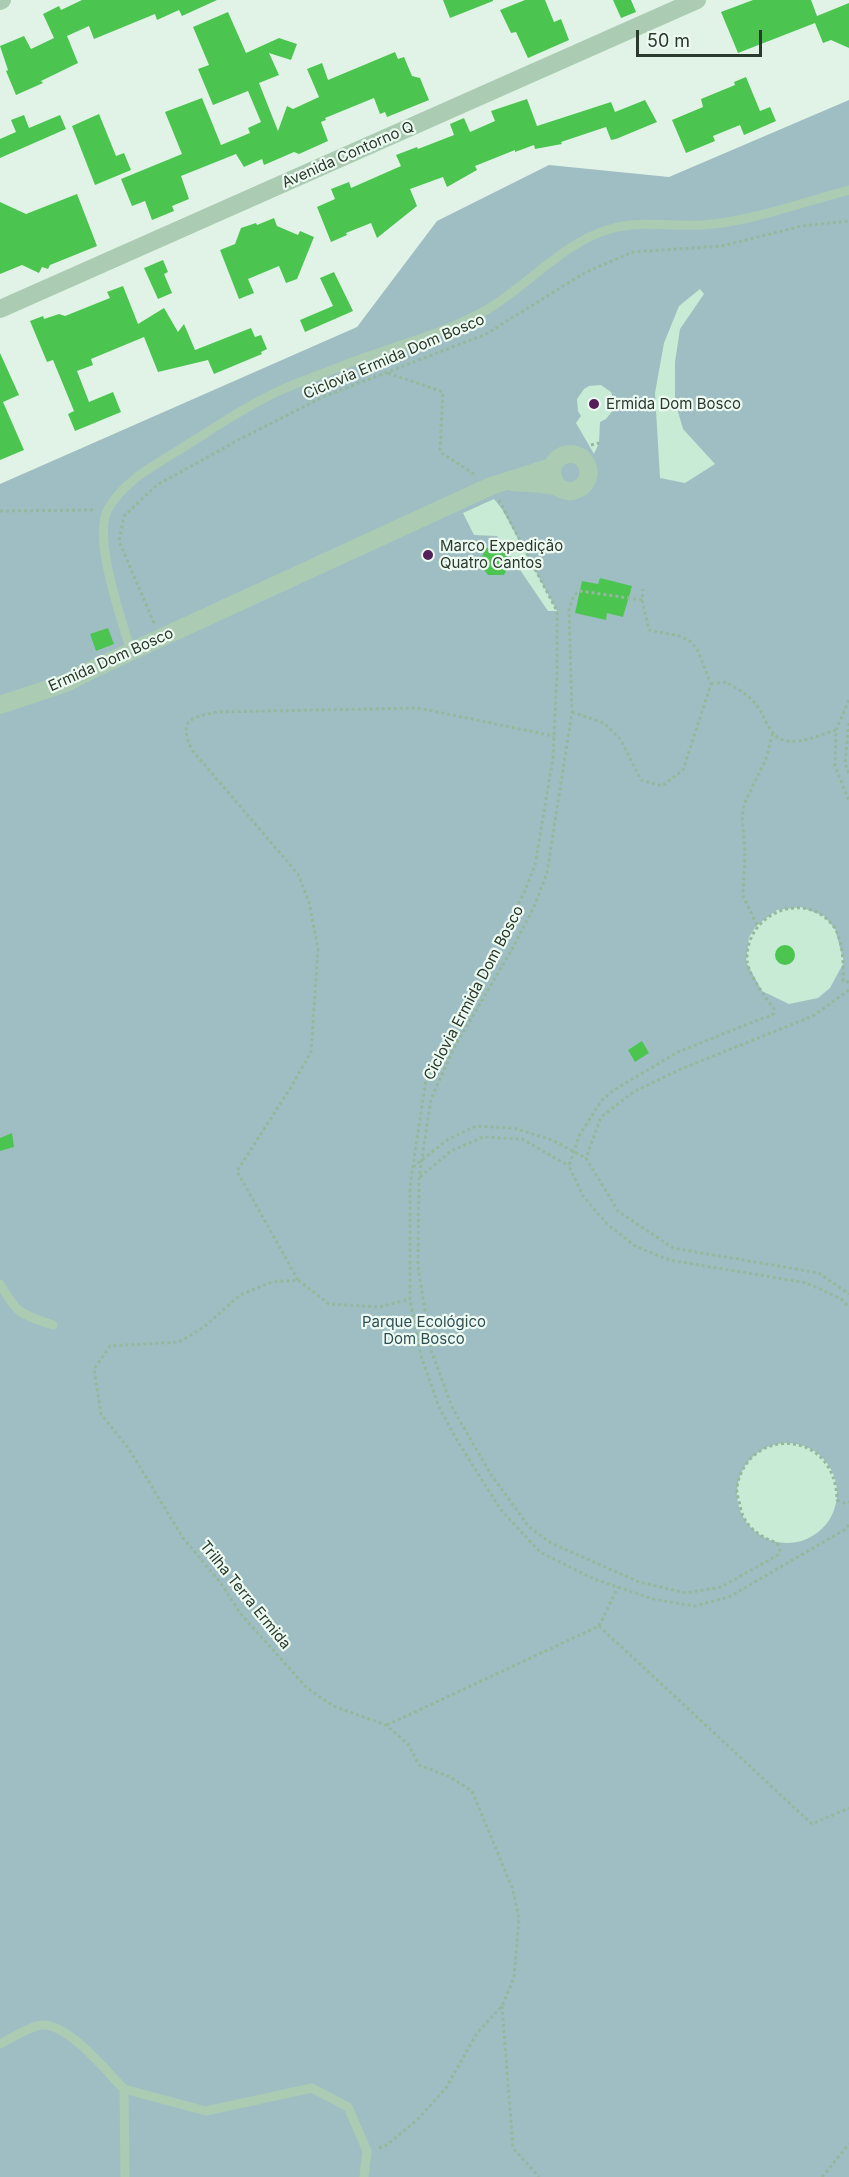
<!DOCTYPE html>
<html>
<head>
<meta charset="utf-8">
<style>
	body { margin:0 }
	#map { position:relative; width:849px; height:2177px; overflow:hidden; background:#e0f3e6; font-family:Inter,sans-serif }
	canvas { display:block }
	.scale { position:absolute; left:636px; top:30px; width:126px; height:27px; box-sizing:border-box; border:3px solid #2a3a2c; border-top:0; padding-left:8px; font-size:18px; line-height:21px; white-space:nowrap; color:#2a3a2c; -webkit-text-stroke:4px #edfaf1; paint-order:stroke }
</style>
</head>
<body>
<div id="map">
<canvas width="849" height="2177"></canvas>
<div class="scale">50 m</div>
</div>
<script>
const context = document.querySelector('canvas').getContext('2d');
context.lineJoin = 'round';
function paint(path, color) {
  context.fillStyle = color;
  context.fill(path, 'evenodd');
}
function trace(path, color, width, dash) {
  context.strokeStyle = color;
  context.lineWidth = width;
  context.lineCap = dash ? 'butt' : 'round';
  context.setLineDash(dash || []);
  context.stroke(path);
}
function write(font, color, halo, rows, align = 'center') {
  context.font = font + ' Inter,sans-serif';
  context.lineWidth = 4.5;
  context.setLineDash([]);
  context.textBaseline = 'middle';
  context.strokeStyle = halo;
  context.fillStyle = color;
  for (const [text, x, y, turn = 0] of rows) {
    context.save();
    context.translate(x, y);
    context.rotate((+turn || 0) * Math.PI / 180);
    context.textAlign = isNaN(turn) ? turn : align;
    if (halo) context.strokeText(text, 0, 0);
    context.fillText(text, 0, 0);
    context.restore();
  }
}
paint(new Path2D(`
	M 849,100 L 849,2177 L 0,2177 L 0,484 L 357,327 L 437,221 L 549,165 L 669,177 Z`), '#9fbec3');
paint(new Path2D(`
	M 700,289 L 704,294 L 680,329 L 675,362 L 675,401 L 683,429 L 715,464 L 685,483 L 660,478 L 655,393 L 664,343 L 679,306 Z
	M 601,385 L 611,392 L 613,398 L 613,410 L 606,419 L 600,422 L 599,443 L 594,454 L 576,423 L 581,416 L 578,411 L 577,399 L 584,389 L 589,386 Z
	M 494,499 L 502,509 L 557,611 L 548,611 L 497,536 L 474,535 L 463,513 Z
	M 801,907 L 824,916 L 835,929 L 844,962 L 830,988 L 818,998 L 789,1004 L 762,991 L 746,962 L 749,937 L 757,925 L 777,910 Z
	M737 1493a50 50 0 1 1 100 0a50 50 0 1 1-100 0Z`), '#c7ebd4');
paint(new Path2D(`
	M 82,0 L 217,0 L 182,16 L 179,10 L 157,20 L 155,14 L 94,39 L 89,26 L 67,36 L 78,63 L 41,81 L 43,83 L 16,95 L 6,71 L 8,70 L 0,46 L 24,36 L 31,49 L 54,38 L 43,14 L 59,6 L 61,10 Z
	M 443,0 L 493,0 L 493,1 L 450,18 Z
	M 525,0 L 545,0 L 554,22 L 561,19 L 569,40 L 528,58 L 516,32 L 511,33 L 500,10 Z
	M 613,0 L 631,0 L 636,12 L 621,18 Z
	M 753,0 L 811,0 L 817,16 L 849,3 L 849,48 L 831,40 L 823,43 L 815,23 L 738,53 L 721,12 Z
	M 228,12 L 246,53 L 279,38 L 297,44 L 291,60 L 269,53 L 279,75 L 259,83 L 278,131 L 287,106 L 293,109 L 319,97 L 307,69 L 322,63 L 328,80 L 395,52 L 398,59 L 404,57 L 412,76 L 420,78 L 429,100 L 387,117 L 385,112 L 380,114 L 374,98 L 325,118 L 326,120 L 321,122 L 328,141 L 299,154 L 294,152 L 264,165 L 262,159 L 244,167 L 236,154 L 181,176 L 189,199 L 172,206 L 174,211 L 152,220 L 145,201 L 132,206 L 121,179 L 182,154 L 165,112 L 202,98 L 221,145 L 250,133 L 248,128 L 261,122 L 248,91 L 213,105 L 198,69 L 209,65 L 193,27 Z
	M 746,77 L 760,111 L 770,107 L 776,121 L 744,135 L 740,125 L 713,136 L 715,141 L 686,153 L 672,120 L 703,107 L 701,99 L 735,85 L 734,82 Z
	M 527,99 L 537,126 L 611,102 L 615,112 L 645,100 L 657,122 L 616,139 L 611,140 L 606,127 L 561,142 L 562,144 L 535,149 L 534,145 L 515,152 L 515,150 L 475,166 L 477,170 L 447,187 L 443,177 L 410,189 L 417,206 L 377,238 L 371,223 L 346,233 L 347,235 L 331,242 L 317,207 L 335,199 L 331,189 L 349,182 L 351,188 L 401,166 L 396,155 L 417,147 L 418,149 L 454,135 L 450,124 L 464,118 L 470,132 L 495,121 L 491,111 Z
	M 99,114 L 116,156 L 124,153 L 131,170 L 95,185 L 72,126 Z
	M 24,115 L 29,128 L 60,115 L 66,129 L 0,158 L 0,139 L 16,132 L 11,120 Z
	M 77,194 L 97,246 L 50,265 L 48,269 L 42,267 L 39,273 L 22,265 L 0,274 L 0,202 L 26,214 Z
	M 274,218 L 277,226 L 298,235 L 300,231 L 314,237 L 297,279 L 286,283 L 279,266 L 248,279 L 254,293 L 239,299 L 220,250 L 235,244 L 241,228 L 256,223 L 257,225 Z
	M 163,260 L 168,272 L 164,274 L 172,293 L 158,299 L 144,268 Z
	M 334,272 L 353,311 L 305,332 L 300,320 L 333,306 L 320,278 Z
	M 123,286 L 138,324 L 164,308 L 178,332 L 184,324 L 195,350 L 251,328 L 255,337 L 261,335 L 267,349 L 261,352 L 262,354 L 214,374 L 208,360 L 158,372 L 144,337 L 91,359 L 93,365 L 77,371 L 89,402 L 113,392 L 121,412 L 75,431 L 68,414 L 74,411 L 53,360 L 47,362 L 30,321 L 43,316 L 44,319 L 59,314 L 65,316 L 110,298 L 107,292 Z
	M 0,353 L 19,395 L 3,402 L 24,450 L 0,460 Z
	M 502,547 L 511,561 L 504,575 L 488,575 L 479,563 L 486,548 Z
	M 600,578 L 632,586 L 623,617 L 607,613 L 606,620 L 575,613 L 582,581 L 598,584 Z
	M 108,628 L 114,644 L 96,651 L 90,634 Z
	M775 955a10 10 0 1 1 20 0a10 10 0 1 1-20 0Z
	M 642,1041 L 649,1053 L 635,1062 L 628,1050 Z
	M 12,1133 L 14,1147 L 0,1151 L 0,1138 Z`), '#4cc550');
trace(new Path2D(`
	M 388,373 L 443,392 L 440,452 L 474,474
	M 591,445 L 599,443
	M 499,500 L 557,611 L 557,674 L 553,758 L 535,865 L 524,893 L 426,1079 L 410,1186 L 410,1299 L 421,1356 L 439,1407 L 458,1442 L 501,1510 L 540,1552 L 594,1579 L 653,1599 L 694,1606 L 729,1597 L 846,1529 L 849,1524
	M 0,511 L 94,510
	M 642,600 L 580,591 L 574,595 L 569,610 L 572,712 L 547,873 L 534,907 L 512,949 L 454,1048 L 431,1099 L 419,1178 L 418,1266 L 431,1350 L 452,1407 L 490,1473 L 529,1527 L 551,1543 L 639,1582 L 686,1593 L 721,1587 L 778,1555 L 780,1550 L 777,1543 C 758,1536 744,1526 740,1506 C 739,1500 736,1493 737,1487 C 747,1426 836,1428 837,1500 L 843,1503 L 849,1502
	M 154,623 L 119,541 L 124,516 L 157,485 L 242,438 L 323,397 L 486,334 L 586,272 L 633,252 L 722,246 L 802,226 L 849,221
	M 711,684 L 726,682 C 735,688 746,693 753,701 C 762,710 765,723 773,733 C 787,751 819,735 836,730
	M 849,700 L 836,730 L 835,766 L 849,801
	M 572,712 L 604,723 L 621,740 L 641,780 L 662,786 L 683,770 L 711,684 L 697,649 L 690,641 L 679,636 L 649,630 L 642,600 L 643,589
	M 849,723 L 845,763 L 849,774
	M 757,925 L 743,896 L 745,852 L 742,816 L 745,802 L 766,759 L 773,732
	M 849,982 L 843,981 C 844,966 843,940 834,927 C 806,888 745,913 747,960 C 747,973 766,998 774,1009 L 774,1013 L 771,1016 L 763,1018 L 678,1052 L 614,1090 L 601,1101 L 579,1136 L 569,1166 L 583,1196 L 607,1224 L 635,1246 L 669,1260 L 807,1283 L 841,1299 L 849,1307
	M 849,990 L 813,1016 L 681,1069 L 635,1091 L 601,1117 L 586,1158 L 618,1211 L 673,1248 L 819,1273 L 849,1294
	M 413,1167 L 447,1140 L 476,1126 L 513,1128 L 552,1140 L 586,1158
	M 420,1177 L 451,1151 L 483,1137 L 522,1139 L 569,1166
	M 298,1280 L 237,1171 L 291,1087 L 311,1052 L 318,949 L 309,902 L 298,874 L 192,750 C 178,719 190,718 217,712 L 418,708 L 554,736
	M 599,1626 L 812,1824 L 849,1808
	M 387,1725 L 599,1626 L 618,1587
	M 502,2006 L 513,2148 L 539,2177
	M 379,2148 L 387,2145 L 418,2119 L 446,2088 L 477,2033 L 502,2006 L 514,1978 L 519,1919 L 513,1890 L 472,1791 L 450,1777 L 419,1765 L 408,1744 L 386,1725 L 333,1706 L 306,1687 L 240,1613 L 220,1582 L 183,1538 L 129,1449 L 101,1414 L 94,1369 L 110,1346 L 179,1342 L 204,1327 L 240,1295 L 272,1282 L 298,1280 L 329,1304 L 379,1307 L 410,1299
	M 822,2177 L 849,2144`), '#95b89d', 3, [3, 3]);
trace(new Path2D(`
	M 131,652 C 122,620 92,538 108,509 C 123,482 153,466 179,450 C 211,430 244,407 279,391 C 301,381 325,373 347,364 C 394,346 445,334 488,309 C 530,284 562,243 610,229 C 640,220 671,227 702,225 C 750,222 803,202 849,190
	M 0,1284 C 18,1315 19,1313 53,1325
	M 0,2044 C 10,2039 32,2025 42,2025 C 69,2024 106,2071 124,2089
	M 125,2177 L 124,2089 L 206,2111 L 312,2088 L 348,2107 L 367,2151 L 364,2177`), '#abccb3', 9);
trace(new Path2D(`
	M 0,1 L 2,0
	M 0,309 L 697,0
	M 513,482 C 526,483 541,483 554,486 C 559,487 563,490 567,491 C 572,492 576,490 580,488 C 587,483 590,476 588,468 C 581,442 538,455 557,486
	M 0,705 L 66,683 L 91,670 L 491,486 L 551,467`), '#abccb3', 18);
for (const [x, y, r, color] of [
	[594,404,6,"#53205b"],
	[428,555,6,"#53205b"]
]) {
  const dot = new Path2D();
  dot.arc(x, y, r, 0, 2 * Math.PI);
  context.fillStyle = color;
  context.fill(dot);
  trace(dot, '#edfaf1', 2);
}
write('15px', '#2a3a2c', '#edfaf1', [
	["Avenida Contorno Q",348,155,-24],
	["Ciclovia Ermida Dom Bosco",394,357,-23],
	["Ermida Dom Bosco",111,660,-24],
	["Ciclovia Ermida Dom Bosco",474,993,-62],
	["Trilha Terra Ermida",245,1595,51]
]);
write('15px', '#2a3a2c', '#edfaf1', [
	["Ermida Dom Bosco",606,404],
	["Marco Expedição",440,546],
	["Quatro Cantos",440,563]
], 'left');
write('15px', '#2e5158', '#edfaf1', [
	["Parque Ecológico",424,1322],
	["Dom Bosco",424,1339]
]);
</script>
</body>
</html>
